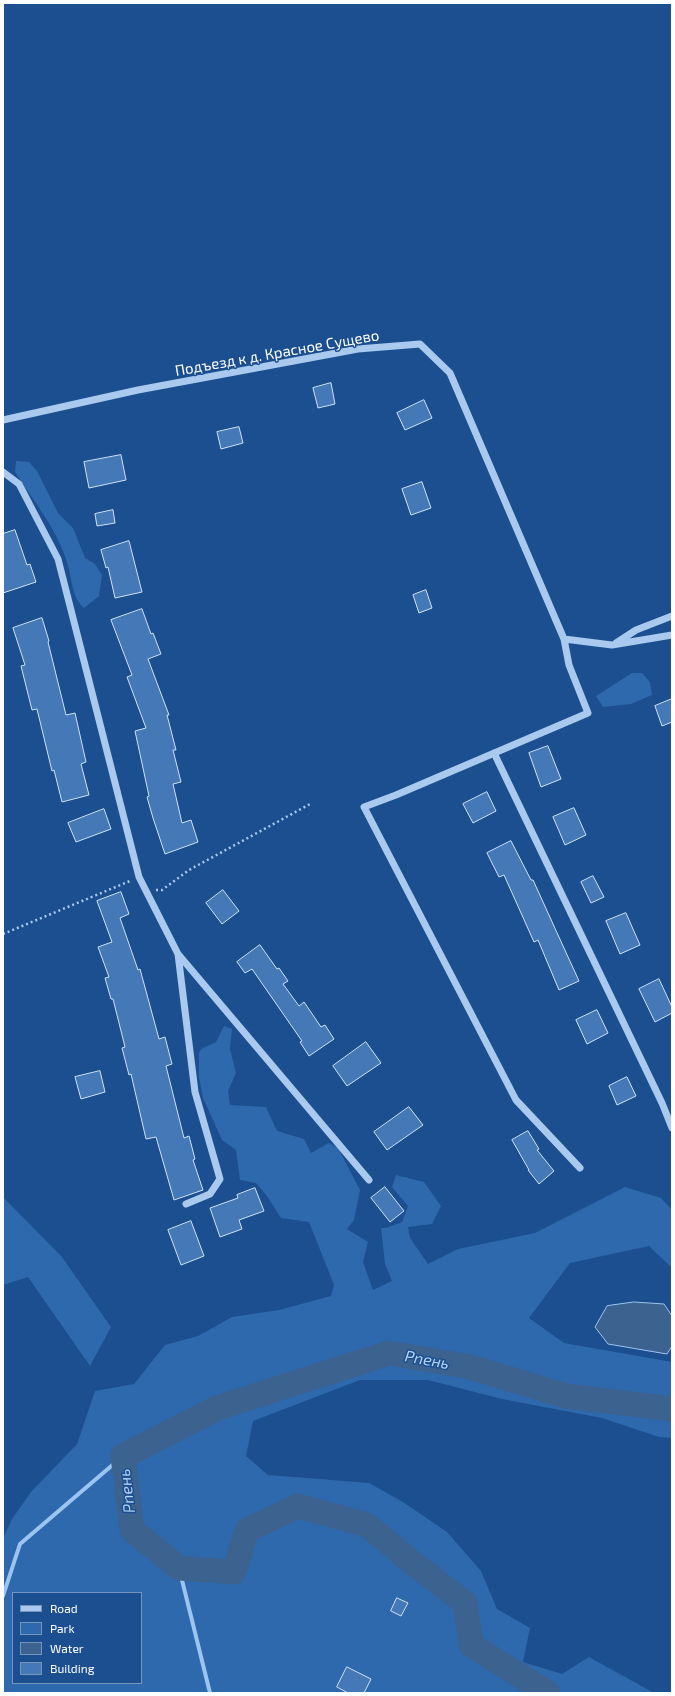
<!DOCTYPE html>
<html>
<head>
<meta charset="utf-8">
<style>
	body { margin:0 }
	#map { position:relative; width:675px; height:1696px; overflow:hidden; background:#1b4f8f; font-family:"Exo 2",sans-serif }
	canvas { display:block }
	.frame { position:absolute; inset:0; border:4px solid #fff; pointer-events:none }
	.legend { position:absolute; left:12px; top:1592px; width:130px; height:92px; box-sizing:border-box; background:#1b4f8f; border:1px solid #7695bc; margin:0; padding:5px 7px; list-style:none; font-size:12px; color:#fff }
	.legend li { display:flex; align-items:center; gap:8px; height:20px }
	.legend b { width:20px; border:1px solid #7695bc }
</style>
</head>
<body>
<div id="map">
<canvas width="675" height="1696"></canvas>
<div class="frame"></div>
<ul class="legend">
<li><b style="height:5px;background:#a9c9ee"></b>Road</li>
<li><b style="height:11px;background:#2e69ad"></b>Park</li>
<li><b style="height:11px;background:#3c6290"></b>Water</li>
<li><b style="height:11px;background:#4478b7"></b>Building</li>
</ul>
</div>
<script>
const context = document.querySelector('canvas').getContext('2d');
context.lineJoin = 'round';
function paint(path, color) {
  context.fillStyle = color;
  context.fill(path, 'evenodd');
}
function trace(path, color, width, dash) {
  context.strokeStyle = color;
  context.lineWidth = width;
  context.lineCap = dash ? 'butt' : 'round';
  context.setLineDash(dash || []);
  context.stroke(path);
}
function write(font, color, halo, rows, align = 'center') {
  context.font = font + ' "Exo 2",sans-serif';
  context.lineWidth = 3;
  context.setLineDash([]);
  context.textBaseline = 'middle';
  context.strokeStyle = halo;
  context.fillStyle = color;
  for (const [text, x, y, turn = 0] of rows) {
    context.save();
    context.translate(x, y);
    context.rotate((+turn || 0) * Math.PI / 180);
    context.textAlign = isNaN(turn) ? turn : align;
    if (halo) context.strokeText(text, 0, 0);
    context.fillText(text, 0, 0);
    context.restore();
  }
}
paint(new Path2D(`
	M 16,461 L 29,462 L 37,471 L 58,513 L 73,528 L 85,558 L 95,564 L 102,575 L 99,596 L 84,608 C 73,599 72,583 69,569 C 60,533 35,503 15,472 Z
	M 632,673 L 642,673 L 650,682 L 652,695 L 631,704 L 603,707 L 596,696 Z
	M 224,1026 L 232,1029 L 230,1049 L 236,1073 L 228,1091 L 230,1105 L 266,1107 L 277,1131 L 304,1139 L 311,1153 L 329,1143 L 338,1148 L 360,1190 L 354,1220 L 347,1229 L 368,1242 L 363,1262 L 373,1290 L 392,1281 L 385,1264 L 381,1228 L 386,1228 L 402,1222 L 408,1206 L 392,1187 L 396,1175 L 424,1182 L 441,1206 L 432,1224 L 408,1227 L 410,1238 L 428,1264 L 458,1249 L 535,1233 L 625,1187 L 661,1198 L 672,1210 L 672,1268 L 649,1246 L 570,1263 L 529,1318 L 564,1343 L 672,1362 L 672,1438 L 659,1437 L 602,1418 L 502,1399 L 428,1380 L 360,1380 L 253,1421 L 246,1456 L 268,1475 L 369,1483 L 403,1502 L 447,1532 L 481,1571 L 497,1609 L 530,1628 L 523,1662 L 562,1674 L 589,1657 L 654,1693 L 3,1693 L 3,1538 L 12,1519 L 31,1492 L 77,1444 L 95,1391 L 134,1384 L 165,1345 L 198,1336 L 232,1317 L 279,1310 L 331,1296 L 334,1285 L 309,1222 L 281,1218 L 267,1196 L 256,1183 L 240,1180 L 236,1150 L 222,1140 L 203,1098 L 199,1077 L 199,1053 L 201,1049 L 216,1042 ZM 13,1593 L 141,1593 L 141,1683 L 13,1683 Z
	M 3,1197 L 62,1257 L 111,1327 L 90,1366 L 28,1277 L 3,1285 Z`), '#2e69ad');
const water = new Path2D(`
	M 634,1302 L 664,1304 L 672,1316 L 672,1346 L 667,1354 L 608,1344 L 595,1327 L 607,1306 Z`);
paint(water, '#3c6290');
trace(water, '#9cc4f0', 1);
trace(new Path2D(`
	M 179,1568 L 210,1693
	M 3,1596 L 20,1544 L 123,1456`), '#9cc4f0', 4);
trace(new Path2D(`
	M 548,1693 L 471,1645 L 465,1603 L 414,1564 L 367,1525 L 298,1506 L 247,1530 L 234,1572 L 179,1568 L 132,1530 L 123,1456 L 217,1408 L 389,1353 L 470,1367 L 566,1396 L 672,1409`), '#3c6290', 25);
const building = new Path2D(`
	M 331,383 L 335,404 L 318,408 L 313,388 Z
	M 424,400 L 432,418 L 405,430 L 397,413 Z
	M 239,427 L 243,443 L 221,449 L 217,432 Z
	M 121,455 L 126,480 L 89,488 L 84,462 Z
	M 422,482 L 431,508 L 411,515 L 402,489 Z
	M 113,510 L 115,523 L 97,526 L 95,514 Z
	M 15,530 L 27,565 L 30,564 L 36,582 L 3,593 L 3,534 Z
	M 129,541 L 142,592 L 115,598 L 108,567 L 106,568 L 101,550 Z
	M 426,590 L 432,608 L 419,613 L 413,595 Z
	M 142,609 L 151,634 L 153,633 L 161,654 L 148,659 L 169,715 L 167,715 L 176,750 L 173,750 L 181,782 L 173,784 L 182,823 L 191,820 L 198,842 L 165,854 L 153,818 L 147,797 L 149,796 L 135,731 L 146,728 L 127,677 L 132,675 L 111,620 Z
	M 42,618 L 49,641 L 48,642 L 66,715 L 75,713 L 86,762 L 81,764 L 89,795 L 62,802 L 54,770 L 52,771 L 37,709 L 32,710 L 21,666 L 25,665 L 13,628 Z
	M 672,699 L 672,722 L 662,726 L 655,706 Z
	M 548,746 L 561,779 L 541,787 L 529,753 Z
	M 487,792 L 496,811 L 473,823 L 463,804 Z
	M 574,808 L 586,835 L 565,845 L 553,817 Z
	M 104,809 L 111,829 L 76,842 L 68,823 Z
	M 511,841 L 531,880 L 533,880 L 579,981 L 559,990 L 538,940 L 534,942 L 504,875 L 499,877 L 487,853 Z
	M 593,876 L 604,897 L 591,903 L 581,882 Z
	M 223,890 L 239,911 L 222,924 L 206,903 Z
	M 121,892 L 129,914 L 120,918 L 138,970 L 140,969 L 159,1039 L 165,1037 L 172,1064 L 166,1066 L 184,1138 L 189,1136 L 195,1159 L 193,1160 L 203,1190 L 174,1200 L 156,1137 L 146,1139 L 131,1074 L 129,1075 L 122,1048 L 125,1047 L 113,999 L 111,999 L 105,978 L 109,977 L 98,947 L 112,942 L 97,901 Z
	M 626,913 L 640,945 L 620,954 L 606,921 Z
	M 260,945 L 277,969 L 279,968 L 288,981 L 283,984 L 299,1006 L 304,1002 L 321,1027 L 325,1025 L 334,1039 L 309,1056 L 300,1042 L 302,1041 L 252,969 L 245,973 L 237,962 Z
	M 659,979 L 672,1007 L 672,1013 L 655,1022 L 639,989 Z
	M 597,1010 L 608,1033 L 587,1044 L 576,1020 Z
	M 366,1042 L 381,1063 L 347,1086 L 333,1066 Z
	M 100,1071 L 105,1092 L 81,1099 L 75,1077 Z
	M 627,1077 L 636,1096 L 617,1105 L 609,1086 Z
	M 409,1107 L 423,1125 L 387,1150 L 374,1132 Z
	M 528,1131 L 539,1149 L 537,1150 L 554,1171 L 539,1184 L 528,1170 L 529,1170 L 512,1140 Z
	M 385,1187 L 404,1211 L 390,1222 L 371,1198 Z
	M 255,1188 L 264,1211 L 239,1220 L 242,1229 L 220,1237 L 210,1208 L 238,1198 L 237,1195 Z
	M 191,1221 L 204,1256 L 181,1265 L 168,1230 Z
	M 397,1598 L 408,1603 L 401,1616 L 391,1611 Z
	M 347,1667 L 371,1679 L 364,1693 L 348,1693 L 337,1687 Z`);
paint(building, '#4478b7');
trace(building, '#cfe3fa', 1);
trace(new Path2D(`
	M 156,890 L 162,890 L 189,870 L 312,803
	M 3,934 L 130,881`), '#a9c9ee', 2.5, [2, 3]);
trace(new Path2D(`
	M 3,420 L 138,390 L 358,349 L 420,344 L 450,373 L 564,639 L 569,665 L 588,713 L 396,795 L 364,807 L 516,1100 L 580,1168
	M 3,472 L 19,484 L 58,559 L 139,877 L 178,954 L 369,1180
	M 564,639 L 612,645 L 672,635
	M 616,643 L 636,630 L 672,616
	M 494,753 L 662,1103 L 672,1128
	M 178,954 L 195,1092 L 220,1179 L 210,1194 L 186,1204`), '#a9c9ee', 7);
write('15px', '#fff', '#1b4f8f', [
	["Подъезд к д. Красное Сущево",277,353,-10]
]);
write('italic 16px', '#b5d3f5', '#1b4f8f', [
	["Рпень",427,1360,10],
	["Рпень",127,1491,-97]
]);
</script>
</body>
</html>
